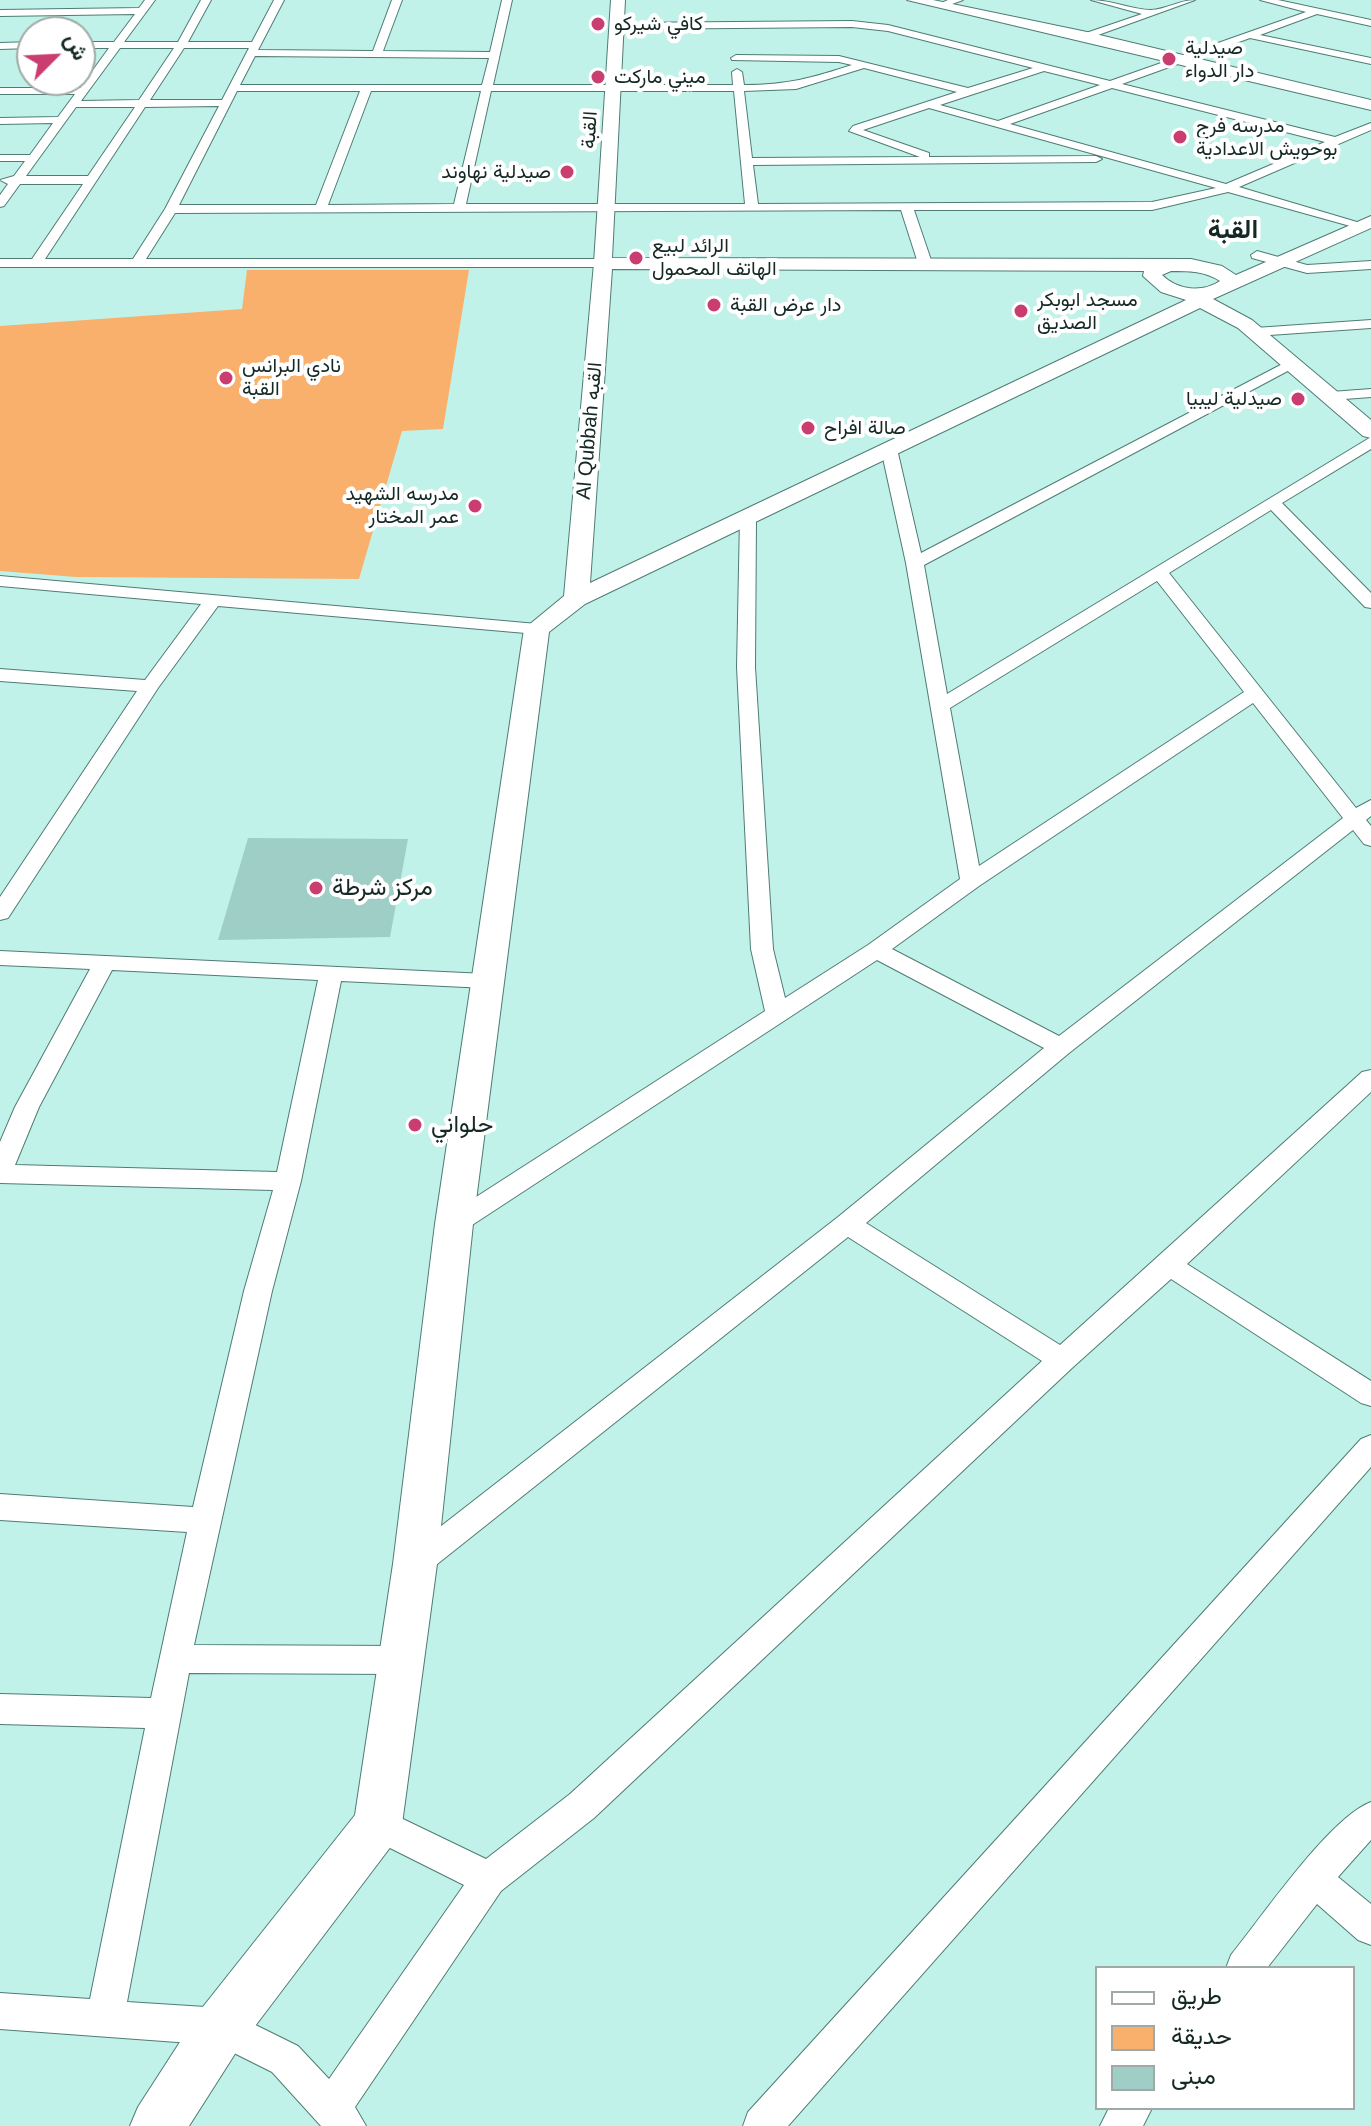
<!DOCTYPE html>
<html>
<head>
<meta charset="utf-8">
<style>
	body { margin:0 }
	#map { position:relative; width:1371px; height:2126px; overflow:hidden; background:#c1f2e9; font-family:Helvetica,Vazirmatn,sans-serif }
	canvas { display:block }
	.legend { position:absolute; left:1095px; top:1966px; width:260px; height:144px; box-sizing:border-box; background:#fff; border:2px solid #a1a9a7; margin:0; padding:10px 14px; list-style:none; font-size:24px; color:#142824 }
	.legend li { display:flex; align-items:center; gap:16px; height:40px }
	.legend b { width:40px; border:2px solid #a1a9a7 }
	.north { position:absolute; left:16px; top:16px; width:80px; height:80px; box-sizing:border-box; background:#fff; border:2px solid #a1a9a7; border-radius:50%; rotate:66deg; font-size:22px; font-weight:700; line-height:32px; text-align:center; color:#142824 }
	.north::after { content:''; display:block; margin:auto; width:28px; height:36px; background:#c93d70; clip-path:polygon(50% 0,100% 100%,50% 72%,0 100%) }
</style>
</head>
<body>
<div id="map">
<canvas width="1371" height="2126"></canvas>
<ul class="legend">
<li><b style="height:10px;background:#fff"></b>طريق</li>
<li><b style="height:22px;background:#f9b06d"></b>حديقة</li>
<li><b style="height:22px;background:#9ecec5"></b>مبنى</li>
</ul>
<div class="north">ش</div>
</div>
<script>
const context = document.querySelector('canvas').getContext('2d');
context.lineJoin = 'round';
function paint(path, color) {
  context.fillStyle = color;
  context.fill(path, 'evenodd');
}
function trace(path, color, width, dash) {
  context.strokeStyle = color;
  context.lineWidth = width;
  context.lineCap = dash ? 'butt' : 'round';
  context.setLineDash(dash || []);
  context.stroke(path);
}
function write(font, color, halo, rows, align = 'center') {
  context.font = font + ' Helvetica,Vazirmatn,sans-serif';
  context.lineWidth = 8;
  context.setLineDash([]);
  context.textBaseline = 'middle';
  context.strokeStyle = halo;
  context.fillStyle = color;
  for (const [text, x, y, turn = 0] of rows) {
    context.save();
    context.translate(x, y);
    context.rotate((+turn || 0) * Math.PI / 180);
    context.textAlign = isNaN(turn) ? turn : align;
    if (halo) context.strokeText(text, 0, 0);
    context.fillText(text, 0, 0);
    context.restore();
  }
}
paint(new Path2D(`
	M 247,270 L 469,270 L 443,429 L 402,431 L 359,579 L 76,577 L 0,571 L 0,326 L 242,309 Z`), '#f9b06d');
paint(new Path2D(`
	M 248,838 L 408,839 L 390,937 L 218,940 Z`), '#9ecec5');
const street = new Path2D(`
	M 145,0 L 155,0 L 124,42 L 178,42 L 201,0 L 211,0 L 188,42 L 252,42 L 274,0 L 284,0 L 258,50 L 373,51 L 392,0 L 402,0 L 383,51 L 490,52 L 502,0 L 512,0 L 493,85 L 733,85 L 732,72 L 737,69 L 742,72 L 744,85 C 787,85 812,78 852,65 L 839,62 L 732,60 L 731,58 L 736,55 L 839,56 L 968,88 L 1033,68 L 888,31 L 852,27 L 618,29 L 613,26 L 618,23 L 852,21 L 888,25 L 1110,81 L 1306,12 L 1260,0 L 1278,0 L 1371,20 L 1371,26 L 1317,14 L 1260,35 L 1371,58 L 1371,64 L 1250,38 L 1122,84 L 1335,137 L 1371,123 L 1371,130 L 1239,187 L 1367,225 L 1361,229 L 1228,192 L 1152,210 L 914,210 L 932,263 L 925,267 L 918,263 L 901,210 L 175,213 L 146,259 L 603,259 L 610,263 L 603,267 L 0,267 L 0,259 L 32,259 L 83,184 L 20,184 L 4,206 L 0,207 L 0,195 L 8,184 L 0,180 L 14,176 L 25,161 L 0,161 L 0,155 L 30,155 L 53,123 L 0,124 L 0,118 L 58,117 L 75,94 L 0,94 L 0,88 L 80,88 L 109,48 L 80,48 L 80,42 L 114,42 L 135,14 L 0,16 L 0,10 L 139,8 ZM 120,48 L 174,48 L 139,100 L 81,101 ZM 184,48 L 249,48 L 222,100 L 150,100 ZM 255,56 L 489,58 L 482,85 L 240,85 ZM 864,68 L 957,92 L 853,126 L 849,131 L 920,157 L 752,158 L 744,91 L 796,89 ZM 1044,71 L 1100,85 L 998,121 L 940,105 ZM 1112,88 L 1325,142 L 1226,184 L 1010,124 ZM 237,91 L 360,91 L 316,205 L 179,205 ZM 371,91 L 481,91 L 454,204 L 328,205 ZM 491,91 L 734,91 L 745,204 L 466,204 ZM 219,106 L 165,209 L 133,259 L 45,259 L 145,107 ZM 76,107 L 135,107 L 88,176 L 26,176 ZM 929,108 L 1216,188 L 1152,202 L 758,204 L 753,165 L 1096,162 L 1102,159 L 1096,156 L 929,157 L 929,153 L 863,130 Z
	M 948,0 L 963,0 L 944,7 L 939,4 Z
	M 1091,0 C 1112,0 1130,9 1150,10 C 1165,10 1179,0 1195,0 L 1087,39 L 1083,34 L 1142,14 Z
	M 32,42 L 32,48 L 0,49 L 0,43 Z
	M 1257,251 L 1307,265 L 1371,261 L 1371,269 L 1307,273 L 1252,258 L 1251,255 Z
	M 1371,320 L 1371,328 L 1255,336 L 1248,332 L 1255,328 Z
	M 1292,359 L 1299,363 L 1297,366 L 924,565 L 947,694 L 1371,437 L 1371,449 L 1282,503 L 1371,593 L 1371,608 L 1365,607 L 1271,510 L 1169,573 L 1356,808 L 1371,800 L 1371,816 L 1366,820 L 1371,826 L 1371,846 L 1364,844 L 1353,830 L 1069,1053 L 866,1223 L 1060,1345 L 1362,1072 L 1371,1070 L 1371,1092 L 1187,1264 L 1371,1381 L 1371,1406 L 1361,1403 L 1171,1279 L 1072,1368 L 594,1818 L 501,1891 L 355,2107 L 366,2126 L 321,2126 L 272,2072 L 218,2045 L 0,2029 L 0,1993 L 90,1999 L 145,1728 L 0,1724 L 0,1694 L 151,1698 L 187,1532 L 0,1520 L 0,1494 L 193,1507 L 244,1291 L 273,1190 L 0,1183 L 0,1142 L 15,1107 L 90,969 L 0,965 L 0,951 L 486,974 L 494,976 L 497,981 L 494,986 L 486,988 L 341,981 L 301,1181 L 272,1291 L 194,1645 L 401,1646 L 412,1650 L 417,1660 L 412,1670 L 401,1674 L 189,1673 L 127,2002 L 221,2008 L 298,2046 L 329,2079 L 464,1885 L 366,1836 L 361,1824 L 366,1812 L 378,1807 L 486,1859 L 570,1794 L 1042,1361 L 848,1237 L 426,1573 L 415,1577 L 404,1573 L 400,1564 L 404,1555 L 838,1217 L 1044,1048 L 877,960 L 463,1231 L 454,1234 L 445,1231 L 441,1224 L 445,1217 L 765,1011 L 751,949 L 737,667 L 740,518 L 748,513 L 756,518 L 755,667 L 773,949 L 785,998 L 868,945 L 960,879 L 906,563 L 881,449 L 883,446 L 895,446 L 897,449 L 921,553 ZM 1157,581 L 1244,692 L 979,866 L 950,708 ZM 1253,703 L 1343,818 L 1059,1036 L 892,949 L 979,886 ZM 112,970 L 318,980 L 277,1172 L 15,1165 L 39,1107 Z
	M 1371,389 L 1371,397 L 1331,400 L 1324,396 L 1331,392 Z
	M 0,576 L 537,624 L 546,629 L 537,634 L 218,606 L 158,688 L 8,918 L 0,920 L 0,897 L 137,691 L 0,681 L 0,669 L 145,680 L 201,604 L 0,586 Z
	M 1371,1435 L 1371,1467 L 788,2126 L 743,2126 L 748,2112 L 1361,1439 Z
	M 1371,1802 L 1371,1840 L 1338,1877 L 1371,1904 L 1371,1945 L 1358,1940 L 1317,1904 L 1267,1968 L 1226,1968 L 1231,1955 C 1262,1917 1329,1818 1371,1802 Z
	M 1109,2108 L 1152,2108 L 1143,2126 L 1100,2126 Z`);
const secondary = new Path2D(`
	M 611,0 L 625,0 L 612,258 L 1191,259 L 1222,266 L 1236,275 L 1371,216 L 1371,228 L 1213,299 L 1252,320 L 1371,420 L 1371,438 L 1363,436 L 1238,328 L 1200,308 L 585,604 L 549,632 L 473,1224 L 437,1564 L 402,1824 L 395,1841 L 240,2046 L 189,2126 L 130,2126 L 138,2107 L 202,2008 L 355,1815 L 393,1564 L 435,1224 L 524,629 L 564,596 L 594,263 ZM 612,269 L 1144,271 L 1143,276 L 1161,292 L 1186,300 L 590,583 ZM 1171,271 C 1189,271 1205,271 1220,281 C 1202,293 1177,290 1162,275 Z
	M 907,0 L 933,0 L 1087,32 L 1371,100 L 1371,110 Z`);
trace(street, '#4e7c74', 2);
trace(secondary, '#4e7c74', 2);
paint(street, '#fff');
paint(secondary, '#fff');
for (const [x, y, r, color] of [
	[598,24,8,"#c93d70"],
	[1169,59,8,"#c93d70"],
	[598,77,8,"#c93d70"],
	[1180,137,8,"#c93d70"],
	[567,172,8,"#c93d70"],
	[636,258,8,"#c93d70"],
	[714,305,8,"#c93d70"],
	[1021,311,8,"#c93d70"],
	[226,378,8,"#c93d70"],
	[1298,399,8,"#c93d70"],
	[808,428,8,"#c93d70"],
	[475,506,8,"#c93d70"],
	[316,888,8,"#c93d70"],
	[415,1125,8,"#c93d70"]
]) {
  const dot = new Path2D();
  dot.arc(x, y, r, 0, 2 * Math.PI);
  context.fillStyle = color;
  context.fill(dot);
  trace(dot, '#fff', 3);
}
write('20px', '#142824', '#fff', [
	["كافي شيركو",614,24],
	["صيدلية",1185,48],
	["دار الدواء",1185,71],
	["ميني ماركت",614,77],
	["مدرسه فرج",1196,126],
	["بوحويش الاعدادية",1196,149],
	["صيدلية نهاوند",551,172,"right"],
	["الرائد لبيع",652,246],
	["الهاتف المحمول",652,269],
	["مسجد ابوبكر",1037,300],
	["الصديق",1037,323],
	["دار عرض القبة",730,305],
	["نادي البرانس",242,366],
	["القبة",242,389],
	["صيدلية ليبيا",1282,399,"right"],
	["صالة افراح",824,428],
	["مدرسه الشهيد",459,494,"right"],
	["عمر المختار",459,517,"right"]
], 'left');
write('20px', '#142824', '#fff', [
	["القبة",590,130,-86],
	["Al Qubbah القبه",590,431,-85]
]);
write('24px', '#142824', '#fff', [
	["مركز شرطة",332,888],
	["حلواني",431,1125]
], 'left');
write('bold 26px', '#142824', '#fff', [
	["القبة",1233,231]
]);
</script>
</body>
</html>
